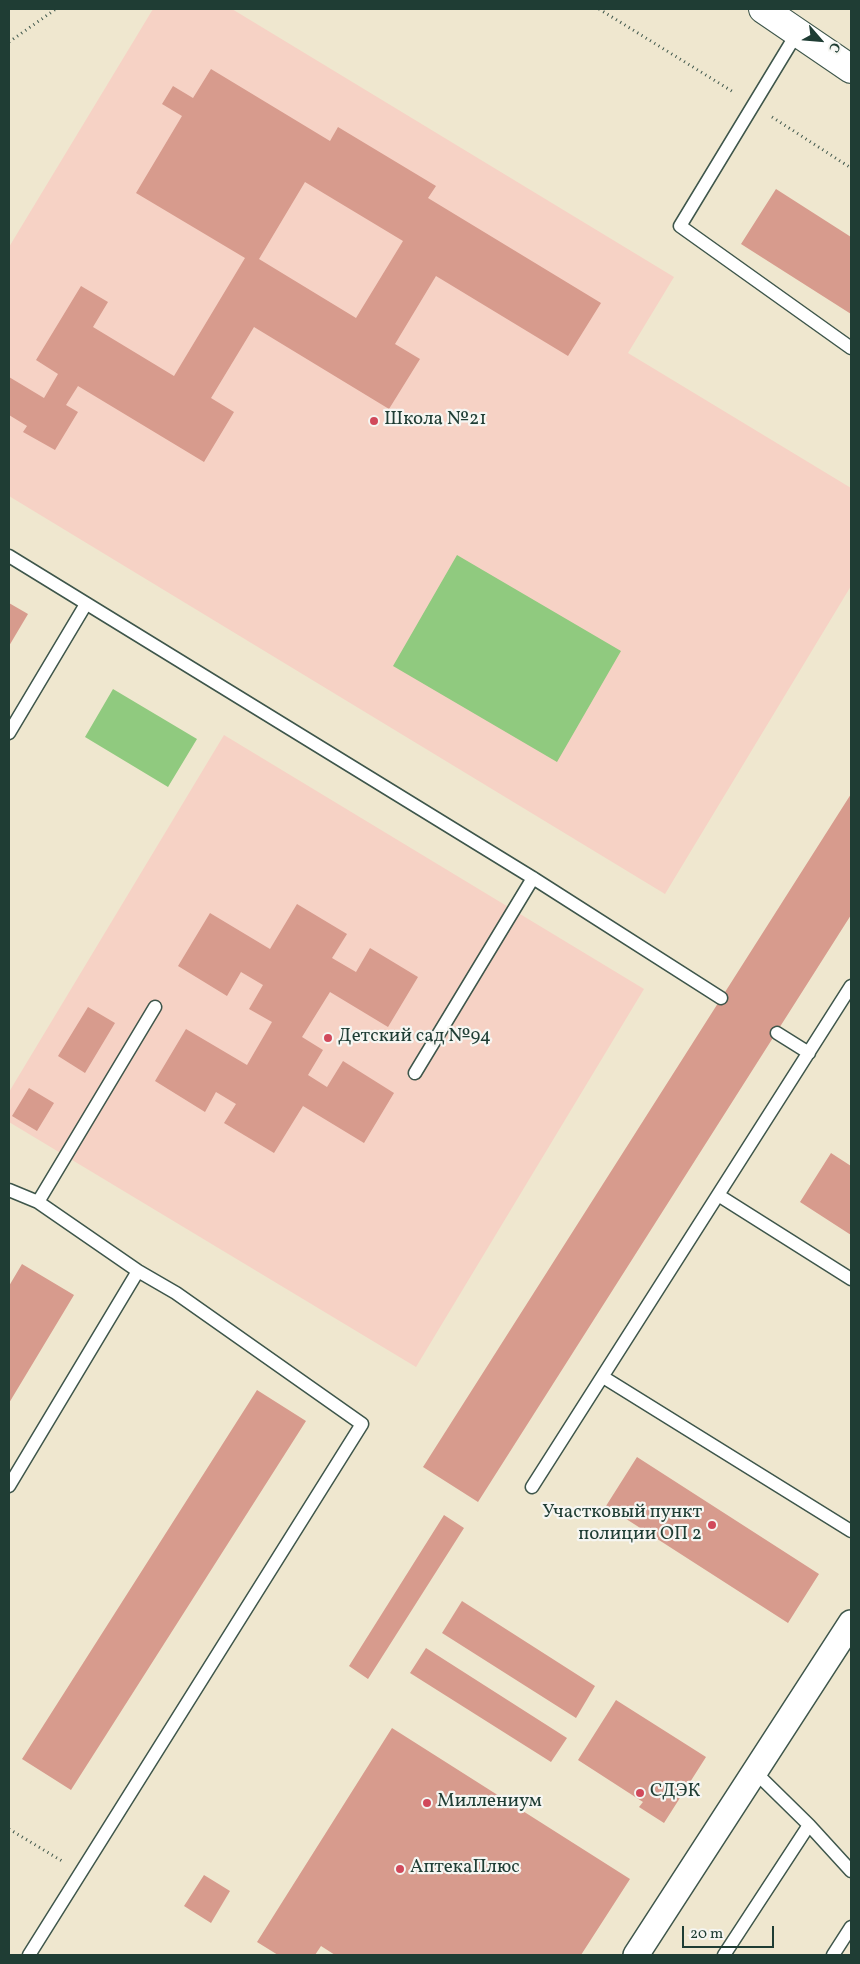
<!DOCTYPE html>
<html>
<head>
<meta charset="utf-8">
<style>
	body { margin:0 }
	#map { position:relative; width:860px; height:1964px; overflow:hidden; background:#efe7cf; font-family:Vollkorn,serif }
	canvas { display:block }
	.frame { position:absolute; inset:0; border:10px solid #1f3d34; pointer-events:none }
	.north { position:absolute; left:795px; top:15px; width:50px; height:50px; -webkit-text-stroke:4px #f6f6f2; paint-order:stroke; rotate:117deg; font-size:14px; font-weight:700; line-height:20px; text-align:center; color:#1f3d34 }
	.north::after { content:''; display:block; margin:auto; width:18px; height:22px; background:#1f3d34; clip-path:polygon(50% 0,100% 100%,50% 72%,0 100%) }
	.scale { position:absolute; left:682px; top:1926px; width:92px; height:22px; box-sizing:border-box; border:2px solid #1f3d34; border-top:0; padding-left:6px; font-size:15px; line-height:18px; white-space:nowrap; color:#1f3d34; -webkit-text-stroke:4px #f6f6f2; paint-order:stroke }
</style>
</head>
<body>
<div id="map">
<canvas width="860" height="1964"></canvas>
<div class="frame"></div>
<div class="north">С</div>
<div class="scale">20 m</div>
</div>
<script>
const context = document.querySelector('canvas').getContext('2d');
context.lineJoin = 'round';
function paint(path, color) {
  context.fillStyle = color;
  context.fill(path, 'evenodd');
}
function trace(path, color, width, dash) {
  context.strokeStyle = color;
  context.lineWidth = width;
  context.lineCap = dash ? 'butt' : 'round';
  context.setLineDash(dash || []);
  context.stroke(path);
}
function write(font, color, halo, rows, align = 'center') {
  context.font = font + ' Vollkorn,serif';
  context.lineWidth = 4.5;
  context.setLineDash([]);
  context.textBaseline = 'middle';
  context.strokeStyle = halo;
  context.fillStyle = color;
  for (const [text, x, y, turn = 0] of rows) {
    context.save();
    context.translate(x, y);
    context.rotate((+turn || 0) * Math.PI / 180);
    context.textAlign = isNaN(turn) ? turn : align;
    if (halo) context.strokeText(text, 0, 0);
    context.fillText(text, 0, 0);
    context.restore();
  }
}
paint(new Path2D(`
	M 153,9 L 232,9 L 674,277 L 628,353 L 851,488 L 851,586 L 665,894 L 9,496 L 9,247 Z
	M 224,735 L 644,989 L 416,1367 L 9,1122 L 9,1092 Z`), '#f6d2c5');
paint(new Path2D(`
	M 457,555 L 621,651 L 557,762 L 393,666 Z
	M 113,689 L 197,739 L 168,787 L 85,737 Z`), '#90ca7f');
paint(new Path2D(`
	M 211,69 L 330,141 L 338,127 L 436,186 L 428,198 L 601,303 L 568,356 L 436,276 L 395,344 L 420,359 L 389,409 L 254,327 L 211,398 L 234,412 L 204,462 L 78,386 L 66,405 L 78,412 L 55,450 L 23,432 L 27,426 L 9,415 L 9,377 L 44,398 L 58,374 L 36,360 L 81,286 L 108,302 L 93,327 L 174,376 L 245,258 L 136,193 L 182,116 L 162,104 L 173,86 L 193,98 ZM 305,182 L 403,241 L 356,318 L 259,259 Z
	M 776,189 L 851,237 L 851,314 L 741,244 Z
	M 9,603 L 28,614 L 9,646 Z
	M 851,794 L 851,915 L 478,1502 L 423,1467 Z
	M 297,904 L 347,934 L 332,958 L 356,972 L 370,948 L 418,977 L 388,1027 L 330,992 L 302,1037 L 323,1050 L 308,1075 L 327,1087 L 343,1061 L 394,1093 L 364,1143 L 303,1106 L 274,1153 L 224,1123 L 236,1104 L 216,1092 L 205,1112 L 155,1081 L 186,1029 L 247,1065 L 272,1022 L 249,1009 L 263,985 L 241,972 L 227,996 L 178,966 L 210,913 L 270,949 Z
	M 88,1007 L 115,1023 L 85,1073 L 58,1056 Z
	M 29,1088 L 54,1103 L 37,1131 L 12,1116 Z
	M 831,1153 L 851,1166 L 851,1235 L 800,1202 Z
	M 22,1264 L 74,1295 L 9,1403 L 9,1286 Z
	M 257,1390 L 306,1421 L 71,1790 L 22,1759 Z
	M 637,1457 L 819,1574 L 788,1623 L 606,1506 Z
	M 444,1515 L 464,1528 L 368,1679 L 349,1666 Z
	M 462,1601 L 595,1686 L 576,1718 L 442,1633 Z
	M 426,1648 L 567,1738 L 551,1762 L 410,1673 Z
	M 616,1700 L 706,1757 L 664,1823 L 639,1807 L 643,1802 L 578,1760 Z
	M 392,1728 L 630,1879 L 581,1955 L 335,1955 L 321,1946 L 315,1955 L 278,1955 L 257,1942 Z
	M 204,1875 L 230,1891 L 211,1923 L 184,1906 Z`), '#d79b8d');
const service = new Path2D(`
	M 797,33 L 680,226 L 851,348
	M 9,556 L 533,878 L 721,998
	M 9,733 L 86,604
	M 777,1033 L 809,1053
	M 415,1073 L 533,878
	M 9,1190 L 38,1202 L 138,1271 L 176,1293 L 362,1424 L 29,1955
	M 718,1195 L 851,1279
	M 38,1202 L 155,1007
	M 603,1377 L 851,1531
	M 9,1486 L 138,1271
	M 532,1487 L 851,986
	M 809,1825 L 851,1871
	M 724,1955 L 809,1825 L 755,1772
	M 833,1955 L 851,1927`);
const minor = new Path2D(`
	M 636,1955 L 851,1623`);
const tertiary = new Path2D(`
	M 763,9 L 851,69`);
trace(service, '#3e564b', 15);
trace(minor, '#3e564b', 28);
trace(tertiary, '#3e564b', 30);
trace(new Path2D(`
	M 599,9 L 735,93
	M 9,42 L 56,9
	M 772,117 L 851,168
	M 9,1829 L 62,1861`), '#3e564b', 3, [1, 4]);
trace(service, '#fff', 12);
trace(minor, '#fff', 25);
trace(tertiary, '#fff', 28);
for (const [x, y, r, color] of [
	[374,421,5,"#d1495b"],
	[328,1038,5,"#d1495b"],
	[712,1525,5,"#d1495b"],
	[640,1793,5,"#d1495b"],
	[427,1803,5,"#d1495b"],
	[400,1869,5,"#d1495b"]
]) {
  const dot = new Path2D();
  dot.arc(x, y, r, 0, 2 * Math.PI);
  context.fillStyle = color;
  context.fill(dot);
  trace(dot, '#f6f6f2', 2);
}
write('19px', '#1f3d34', '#f6f6f2', [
	["Школа №21",384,421],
	["Детский сад №94",338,1038],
	["Участковый пункт",702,1514,"right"],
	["полиции ОП 2",702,1536,"right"],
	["СДЭК",650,1793],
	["Миллениум",437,1803],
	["АптекаПлюс",410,1869]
], 'left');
</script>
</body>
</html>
